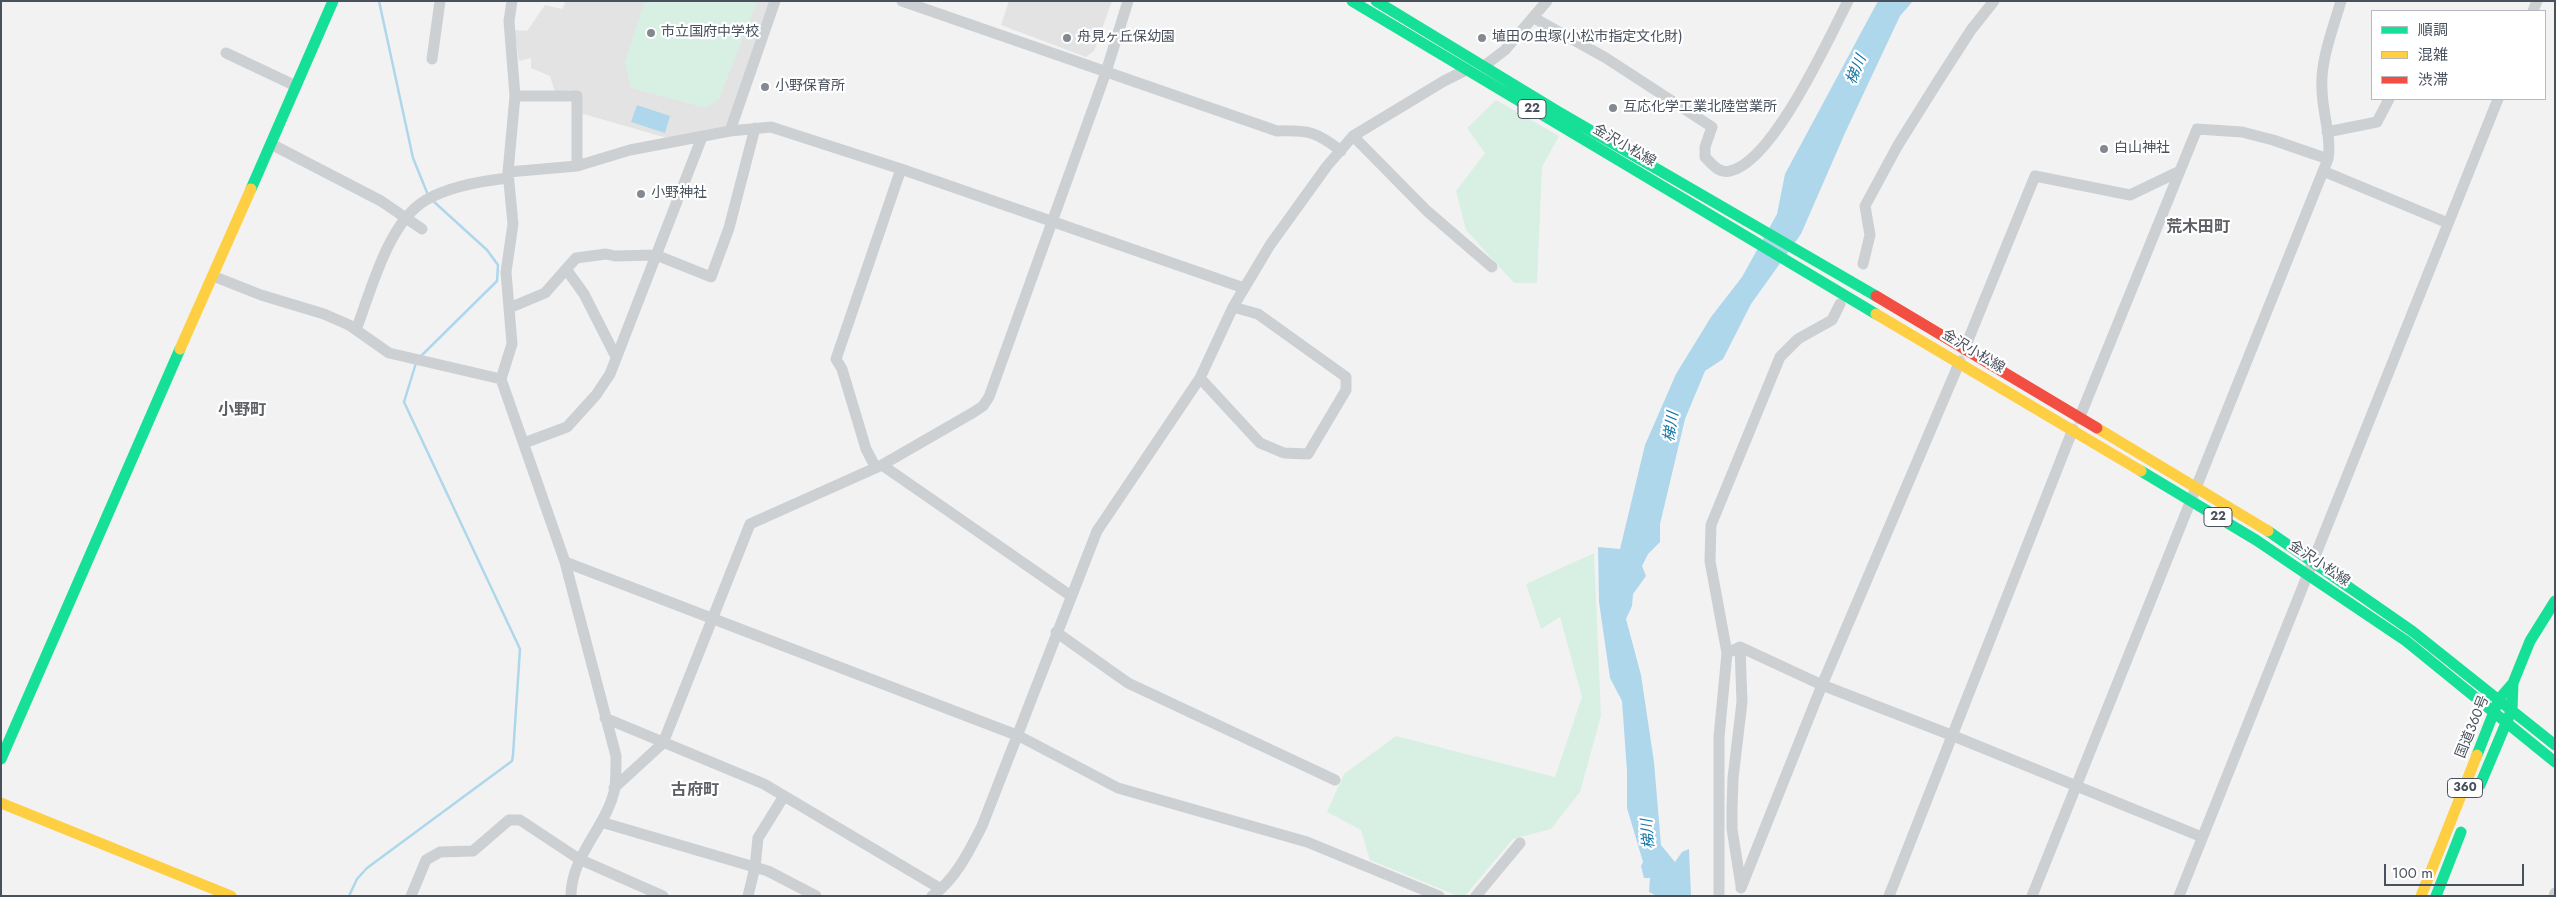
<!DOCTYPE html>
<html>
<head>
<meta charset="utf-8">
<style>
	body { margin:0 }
	#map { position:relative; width:2556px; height:897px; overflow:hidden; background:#f2f2f2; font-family:Jost,"Noto Sans JP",sans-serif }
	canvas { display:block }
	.frame { position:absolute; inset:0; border:2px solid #49515d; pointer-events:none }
	.legend { position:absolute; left:2371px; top:10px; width:175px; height:90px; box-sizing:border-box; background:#fff; border:1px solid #b6b9be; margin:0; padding:6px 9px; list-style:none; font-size:15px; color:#49515d }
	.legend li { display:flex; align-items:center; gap:10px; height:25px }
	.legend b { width:25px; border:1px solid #b6b9be }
	.scale { position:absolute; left:2384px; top:864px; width:140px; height:22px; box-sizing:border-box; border:2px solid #49515d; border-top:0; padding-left:6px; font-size:15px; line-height:18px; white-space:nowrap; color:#49515d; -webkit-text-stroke:4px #fff; paint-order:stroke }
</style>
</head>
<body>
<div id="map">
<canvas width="2556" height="897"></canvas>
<div class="frame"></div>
<ul class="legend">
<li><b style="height:6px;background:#16e098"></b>順調</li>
<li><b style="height:6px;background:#ffcf43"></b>混雑</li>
<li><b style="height:6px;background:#f24e42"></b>渋滞</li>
</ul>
<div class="scale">100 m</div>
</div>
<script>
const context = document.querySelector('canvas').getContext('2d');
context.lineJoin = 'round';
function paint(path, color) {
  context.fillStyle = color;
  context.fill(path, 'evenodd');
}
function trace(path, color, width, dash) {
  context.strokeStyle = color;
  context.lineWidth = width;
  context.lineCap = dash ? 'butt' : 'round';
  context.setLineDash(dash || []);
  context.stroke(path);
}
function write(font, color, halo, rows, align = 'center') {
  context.font = font + ' Jost,"Noto Sans JP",sans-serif';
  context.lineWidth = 4.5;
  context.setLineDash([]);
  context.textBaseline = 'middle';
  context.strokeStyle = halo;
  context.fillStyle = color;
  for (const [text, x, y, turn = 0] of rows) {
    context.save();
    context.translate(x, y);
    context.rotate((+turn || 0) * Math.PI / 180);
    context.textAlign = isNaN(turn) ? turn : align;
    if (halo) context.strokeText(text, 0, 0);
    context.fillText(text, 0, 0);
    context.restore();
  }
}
paint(new Path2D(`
	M 566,1 L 773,1 L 729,128 L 667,138 L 580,113 L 582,94 L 571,90 L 555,92 L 550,76 L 531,68 L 531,58 L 519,61 L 514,30 L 527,31 L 545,5 L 562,9 Z
	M 1009,1 L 1112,1 L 1094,51 L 1086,57 L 1001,25 Z`), '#e4e3e3');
paint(new Path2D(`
	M 645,1 L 755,1 L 756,4 L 719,99 L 706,108 L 631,88 L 625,62 Z
	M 1496,100 L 1559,136 L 1542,167 L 1537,283 L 1514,283 L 1466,230 L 1456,191 L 1485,153 L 1467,128 Z
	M 1594,553 L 1601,716 L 1580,792 L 1551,829 L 1513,839 L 1465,896 L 1458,896 L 1370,860 L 1361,830 L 1327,812 L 1344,774 L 1396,736 L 1555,777 L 1582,697 L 1560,617 L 1541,629 L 1526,584 Z`), '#d8f0e4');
paint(new Path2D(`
	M 1878,1 L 1913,1 L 1900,16 L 1845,133 L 1801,234 L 1751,304 L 1723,359 L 1705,371 L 1685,419 L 1660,524 L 1660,542 L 1648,554 L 1642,566 L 1646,576 L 1633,594 L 1632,606 L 1626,619 L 1641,675 L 1654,762 L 1661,845 L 1675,862 L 1682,852 L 1689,849 L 1691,896 L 1657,896 L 1649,892 L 1650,878 L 1644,878 L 1641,866 L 1643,862 L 1627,808 L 1627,771 L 1622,701 L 1610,678 L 1599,602 L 1598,547 L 1620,549 L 1645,445 L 1676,374 L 1711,317 L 1742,277 L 1777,214 L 1785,174 Z
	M 637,105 L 670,116 L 665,133 L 631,122 Z`), '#aed7ec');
trace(new Path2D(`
	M 379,1 L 413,158 L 428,195
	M 421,356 L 497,281 L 498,265 L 487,250 L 432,200
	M 349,896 L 357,879 L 367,868 L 512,761 L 513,755 L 520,649 L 404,402 L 416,363`), '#aed7ec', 2.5);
trace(new Path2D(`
	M 512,1 L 509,21 L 515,96 L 508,172 L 513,224 L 506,272 L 512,344 L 501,379 L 565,562 L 616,756 C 616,766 616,778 615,788 C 607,827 571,855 571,896
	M 902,1 L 1277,131 C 1309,130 1317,132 1341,151
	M 2533,11 L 2537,1
	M 1534,18 L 1606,58 L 1712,127 L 1705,147 L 1705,157 C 1712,164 1719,174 1730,171 C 1773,162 1828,40 1848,1
	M 226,53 L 296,86
	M 432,59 L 440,1
	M 1484,66 L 1505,50 L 1547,1
	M 515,96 L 577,96 L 577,166
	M 730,131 L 775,1
	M 2327,132 L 2377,122 L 2389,99
	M 1353,136 L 1427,211 L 1492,267
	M 271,144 L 381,201 L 422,229
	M 2323,171 L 2448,223
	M 508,172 L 577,166 L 630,150 L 730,131 L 771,127 L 901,169 L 1244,288
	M 1863,264 L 1870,235 L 1865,206 L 1898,145 L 1940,78 L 1971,30 L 1994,1
	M 566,269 L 584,294 L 616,357
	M 213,276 L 261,295 L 324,314 L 349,325 L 389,353 L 501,379
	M 509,308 L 545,293 L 576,258 L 606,254 L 615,256 L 656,255 L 711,277 L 729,228 L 755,128
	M 356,330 C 371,291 388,222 426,200 C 450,186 481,181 508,178
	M 1964,350 L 2035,176 L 2130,195 L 2178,172
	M 1200,378 L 1260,443 L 1284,453 L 1308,454 L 1346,390 L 1346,377 L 1258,314 L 1233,307
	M 2079,419 L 2197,129 L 2242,132 L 2273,140 L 2328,159
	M 524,443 L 567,427 L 596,395 L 610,374 L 702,137
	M 882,465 L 1071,596
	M 876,468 L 866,449 L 842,369 L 836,359 L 901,169
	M 565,562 L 1019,736 L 1118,788 L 1307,842 L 1439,896
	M 1056,632 L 1128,683 L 1335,780
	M 1740,647 L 1822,685 L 1951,735 L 2202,837
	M 1740,647 L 1727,653 L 1710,561 L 1711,525 L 1780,357 L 1798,339 L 1832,320 L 1840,304
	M 1740,647 L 1742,702 L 1733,778 L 1732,809 L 1732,829 L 1741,886
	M 605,718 L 764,784 L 941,889
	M 614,788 L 663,743 L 750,524 L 882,465 L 974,412 L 983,406 L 989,397 L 1106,72 L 1128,1
	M 601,822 L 768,871 L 816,896
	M 1741,888 L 1822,685 L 1960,361
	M 411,896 L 426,860 L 440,852 L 473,851 L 509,820 L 520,820 L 579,859 L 663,896
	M 748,896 L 755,867 L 758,838 L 784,796
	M 932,896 C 956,879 969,851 982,826 L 1097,531 L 1200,378 L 1233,307 L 1270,245 L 1327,166 L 1353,136 L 1444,81 L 1466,70
	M 1476,896 L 1520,843
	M 1719,896 L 1719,737 L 1727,653
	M 1889,896 L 2073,429
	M 2032,896 L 2328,159 C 2332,137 2322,112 2322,89 C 2320,61 2333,29 2341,1
	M 2179,896 L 2498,99
	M 2554,896 L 2555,893`), '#cdd0d3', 11);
trace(new Path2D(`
	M 1352,1 L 1876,314
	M 1376,1 L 1557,111 L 1876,296
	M 251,189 L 333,1
	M 2141,471 L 2256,540 L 2406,641 L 2555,762
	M 2268,531 L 2412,631 L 2555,745
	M 2477,755 L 2499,699 L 2513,683 L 2530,641 L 2555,601
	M 1,759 L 180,349
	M 2480,785 L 2512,709 L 2513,683
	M 2436,896 L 2461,832`), '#16e098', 11);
trace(new Path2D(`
	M 1876,314 L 2141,471
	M 180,349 L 251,189
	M 2097,428 L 2268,531
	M 1,803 L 231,896
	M 2421,896 L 2477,755`), '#ffcf43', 11);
trace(new Path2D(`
	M 1876,296 L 2097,428`), '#f24e42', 11);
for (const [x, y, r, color] of [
	[651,33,5,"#848991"],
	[1067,38,5,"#848991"],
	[1482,38,5,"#848991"],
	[765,87,5,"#848991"],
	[1613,108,5,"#848991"],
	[2104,149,5,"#848991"],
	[641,194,5,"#848991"]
]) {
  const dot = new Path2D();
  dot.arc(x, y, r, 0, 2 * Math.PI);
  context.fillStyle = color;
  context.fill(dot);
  trace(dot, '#fff', 2);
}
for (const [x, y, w] of [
	[1532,109,28],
	[2218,517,28],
	[2465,788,35]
]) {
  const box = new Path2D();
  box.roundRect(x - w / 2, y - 9.5, w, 19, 4);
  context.fillStyle = '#fff';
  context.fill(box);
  trace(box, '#49515d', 1);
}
write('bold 12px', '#49515d', null, [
	["22",1532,109],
	["22",2218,517],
	["360",2465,788]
]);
write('14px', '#49515d', '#fff', [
	["市立国府中学校",661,33],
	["舟見ヶ丘保幼園",1077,38],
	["埴田の虫塚(小松市指定文化財)",1492,38],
	["小野保育所",775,87],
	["互応化学工業北陸営業所",1623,108],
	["白山神社",2114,149],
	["小野神社",651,194]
], 'left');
write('14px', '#49515d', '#fff', [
	["金沢小松線",1624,146,30],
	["金沢小松線",1973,352,31],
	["金沢小松線",2319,564,34],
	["国道360号",2473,727,-68]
]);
write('italic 15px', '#1275a7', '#fff', [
	["梯川",1857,70,-67],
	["梯川",1672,427,-81],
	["梯川",1649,834,-94]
]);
write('bold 16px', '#5d6065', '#fff', [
	["荒木田町",2198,228],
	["小野町",242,411],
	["古府町",695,791]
]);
</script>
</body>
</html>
